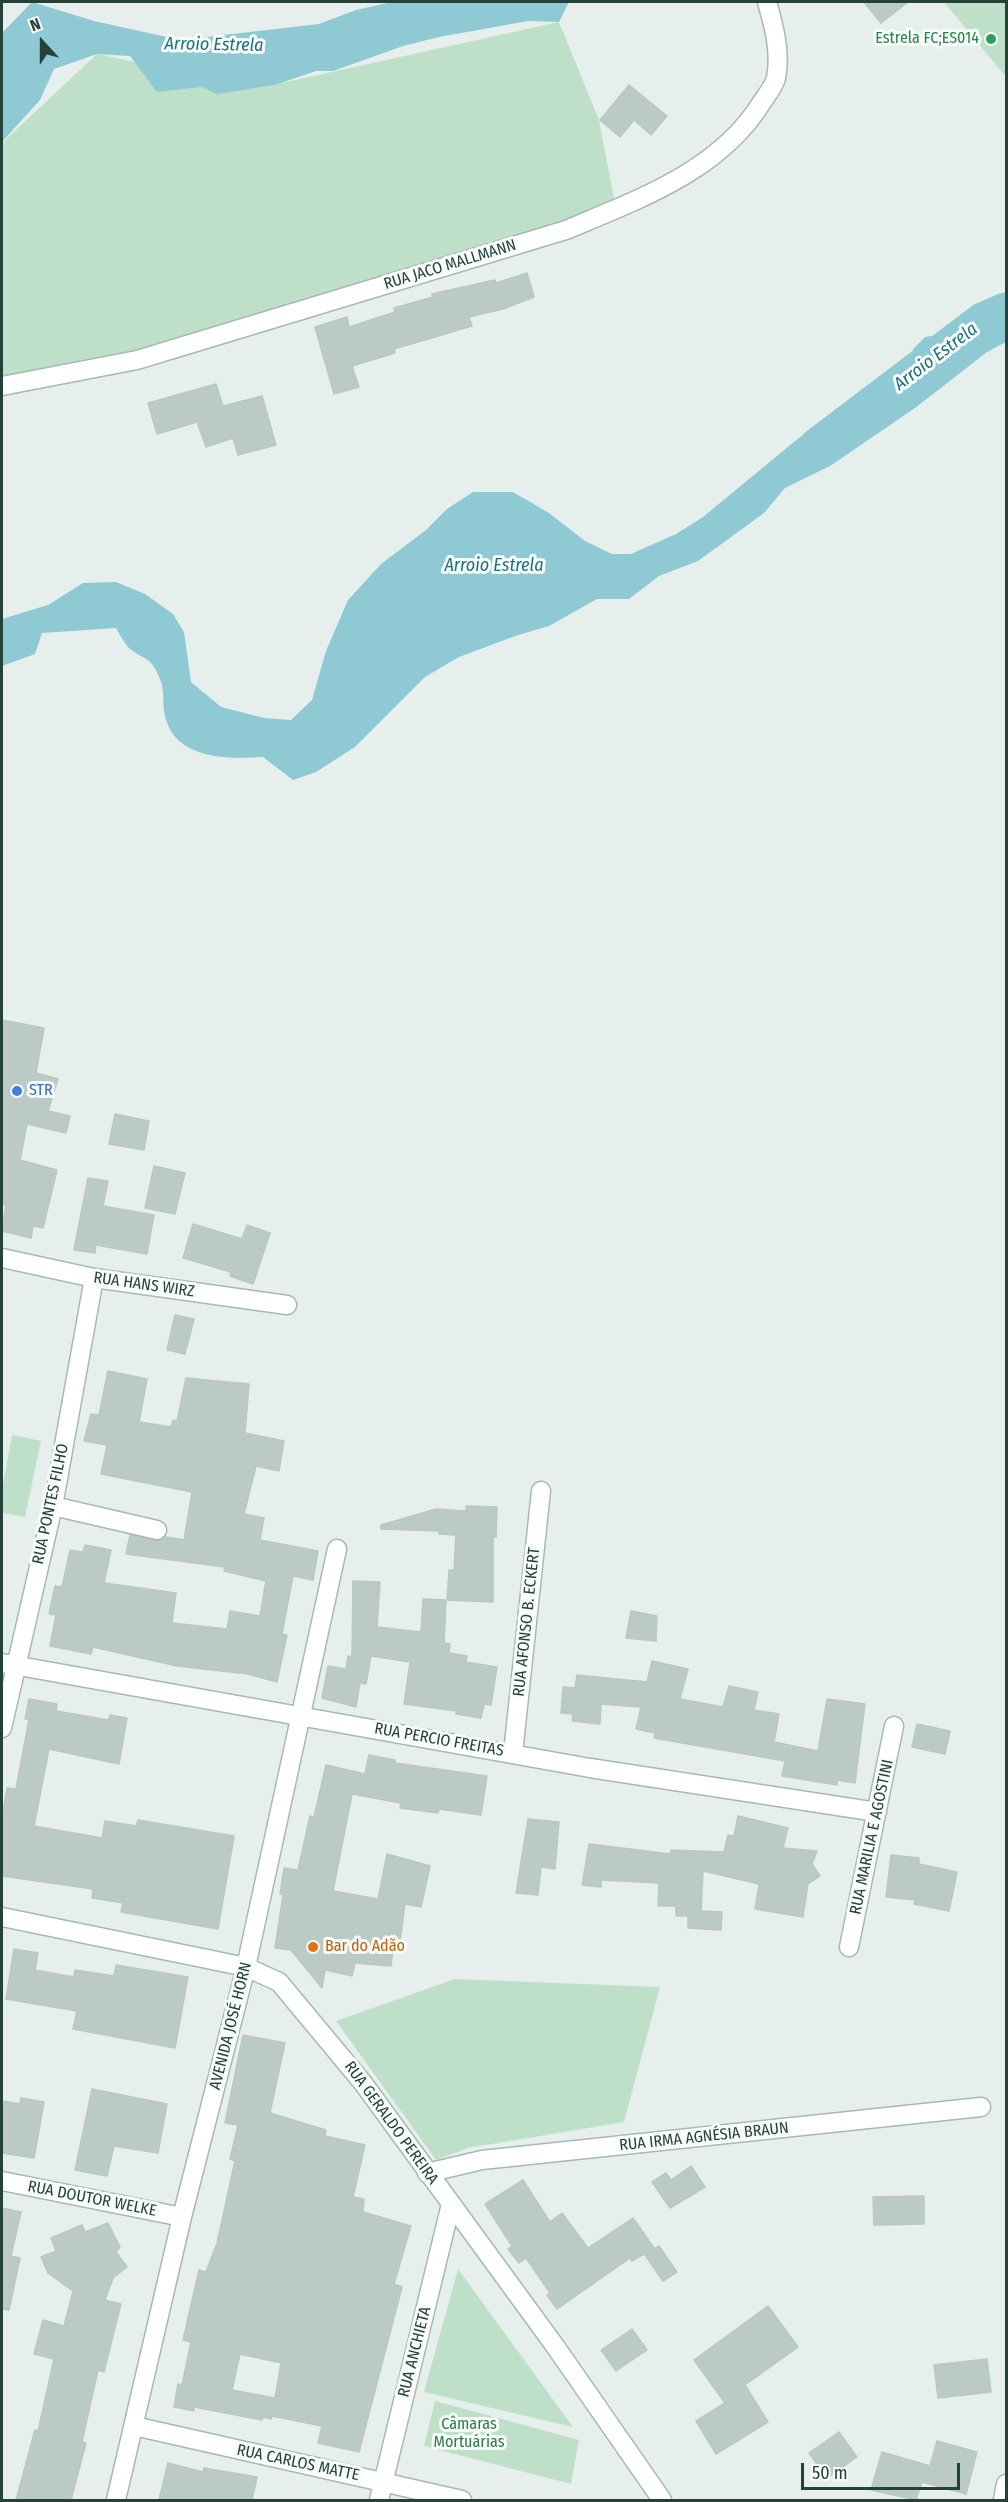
<!DOCTYPE html>
<html>
<head>
<meta charset="utf-8">
<style>
	body { margin:0 }
	#map { position:relative; width:1008px; height:2502px; overflow:hidden; background:#e6efeb; font-family:"Fira Sans Condensed",sans-serif }
	canvas { display:block }
	.frame { position:absolute; inset:0; border:3px solid #24423a; pointer-events:none }
	.north { position:absolute; left:12px; top:12px; width:60px; height:60px; -webkit-text-stroke:4px #f7fbf9; paint-order:stroke; rotate:339deg; font-size:16px; font-weight:700; line-height:24px; text-align:center; color:#24423a }
	.north::after { content:''; display:block; margin:auto; width:21px; height:27px; background:#24423a; clip-path:polygon(50% 0,100% 100%,50% 72%,0 100%) }
	.scale { position:absolute; left:801px; top:2463px; width:159px; height:27px; box-sizing:border-box; border:3px solid #24423a; border-top:0; padding-left:8px; font-size:18px; line-height:21px; white-space:nowrap; color:#24423a; -webkit-text-stroke:4px #f7fbf9; paint-order:stroke }
</style>
</head>
<body>
<div id="map">
<canvas width="1008" height="2502"></canvas>
<div class="frame"></div>
<div class="north">N</div>
<div class="scale">50 m</div>
</div>
<script>
const context = document.querySelector('canvas').getContext('2d');
context.lineJoin = 'round';
function paint(path, color) {
  context.fillStyle = color;
  context.fill(path, 'evenodd');
}
function trace(path, color, width, dash) {
  context.strokeStyle = color;
  context.lineWidth = width;
  context.lineCap = dash ? 'butt' : 'round';
  context.setLineDash(dash || []);
  context.stroke(path);
}
function write(font, color, halo, rows, align = 'center') {
  context.font = font + ' "Fira Sans Condensed",sans-serif';
  context.lineWidth = 6;
  context.setLineDash([]);
  context.textBaseline = 'middle';
  context.strokeStyle = halo;
  context.fillStyle = color;
  for (const [text, x, y, turn = 0] of rows) {
    context.save();
    context.translate(x, y);
    context.rotate((+turn || 0) * Math.PI / 180);
    context.textAlign = isNaN(turn) ? turn : align;
    if (halo) context.strokeText(text, 0, 0);
    context.fillText(text, 0, 0);
    context.restore();
  }
}
paint(new Path2D(`
	M 944,2 L 1006,2 L 1006,77 Z
	M 559,22 L 599,120 L 616,209 L 137,360 L 2,386 L 2,143 L 97,54 L 259,88 Z
	M 12,1435 L 41,1441 L 25,1517 L 2,1513 L 2,1490 Z
	M 455,1979 L 660,1987 L 624,2122 L 468,2148 L 436,2160 L 336,2021 Z
	M 458,2269 L 573,2427 L 424,2392 Z
	M 435,2401 L 579,2440 L 571,2484 L 424,2446 Z`), '#bfe0c8');
paint(new Path2D(`
	M 32,2 L 94,21 L 180,40 L 319,24 L 356,10 L 392,2 L 569,2 L 559,22 L 528,21 L 439,37 L 403,46 L 333,71 L 316,71 L 275,85 L 217,94 L 202,87 L 157,92 L 130,56 L 97,54 L 54,69 L 40,100 L 2,142 L 2,33 Z
	M 1006,303 L 1006,342 L 987,352 L 915,408 L 830,466 L 785,488 L 764,513 L 698,561 L 659,576 L 629,599 L 597,599 L 549,626 L 518,635 L 459,657 L 425,677 L 355,747 L 316,772 L 293,780 L 263,757 C 228,759 175,760 165,716 C 162,704 165,691 160,679 C 150,654 144,661 129,648 C 124,643 120,634 116,628 L 42,633 L 35,654 L 2,666 L 2,619 L 48,605 L 83,583 L 116,582 L 145,594 L 173,614 L 184,632 L 191,682 L 221,707 L 264,718 L 291,720 L 312,700 L 326,651 L 348,600 L 381,564 L 426,530 L 447,509 L 473,492 L 513,492 L 549,513 L 585,541 L 612,554 L 631,554 L 676,534 L 703,517 L 800,437 L 869,411 L 914,398 L 913,349 L 925,337 L 966,331 Z`), '#8ec9d4');
trace(new Path2D(`
	M 818,447 L 983,322 L 1006,312`), '#8ec9d4', 39);
const building = new Path2D(`
	M 864,2 L 908,2 L 881,23 Z
	M 629,85 L 667,116 L 651,135 L 634,120 L 620,137 L 600,120 Z
	M 527,273 L 534,297 L 503,309 L 469,317 L 472,326 L 394,349 L 395,353 L 352,366 L 359,387 L 334,394 L 315,327 L 347,317 L 349,327 L 395,312 L 394,308 L 433,297 L 432,294 L 495,280 L 496,283 Z
	M 216,384 L 223,406 L 262,396 L 276,445 L 238,455 L 233,438 L 206,447 L 197,422 L 157,434 L 148,403 Z
	M 2,1020 L 44,1028 L 36,1073 L 58,1079 L 48,1111 L 70,1116 L 66,1133 L 27,1124 L 20,1160 L 57,1170 L 43,1228 L 33,1226 L 31,1238 L 2,1231 L 6,1205 L 2,1204 Z
	M 115,1114 L 149,1121 L 144,1150 L 109,1144 Z
	M 154,1166 L 185,1173 L 175,1214 L 145,1208 Z
	M 88,1178 L 108,1181 L 103,1206 L 154,1215 L 147,1254 L 96,1245 L 95,1253 L 74,1250 Z
	M 193,1224 L 242,1239 L 247,1225 L 270,1233 L 253,1284 L 230,1276 L 231,1272 L 183,1258 Z
	M 175,1315 L 194,1319 L 185,1354 L 167,1350 Z
	M 108,1371 L 147,1379 L 139,1422 L 171,1427 L 173,1420 L 177,1421 L 186,1378 L 249,1384 L 245,1433 L 284,1441 L 279,1471 L 256,1466 L 244,1514 L 264,1518 L 260,1540 L 318,1551 L 313,1580 L 293,1576 L 282,1634 L 287,1635 L 277,1682 L 248,1674 L 177,1666 L 93,1647 L 91,1654 L 50,1646 L 56,1615 L 49,1614 L 55,1586 L 62,1587 L 70,1550 L 83,1552 L 85,1545 L 111,1550 L 104,1583 L 176,1593 L 172,1623 L 227,1629 L 230,1611 L 260,1616 L 266,1581 L 224,1571 L 225,1567 L 126,1554 L 130,1535 L 155,1541 L 166,1537 L 184,1540 L 192,1492 L 101,1474 L 107,1445 L 84,1441 L 91,1414 L 99,1415 Z
	M 466,1506 L 497,1507 L 496,1537 L 493,1537 L 493,1602 L 447,1600 L 449,1570 L 454,1570 L 456,1535 L 439,1534 L 439,1531 L 381,1529 L 381,1525 L 436,1509 L 466,1511 Z
	M 353,1581 L 380,1582 L 377,1627 L 421,1632 L 423,1599 L 446,1600 L 444,1643 L 450,1644 L 449,1653 L 467,1656 L 466,1662 L 497,1667 L 491,1705 L 484,1704 L 481,1718 L 456,1714 L 457,1711 L 404,1704 L 410,1662 L 371,1656 L 366,1684 L 360,1683 L 356,1707 L 322,1698 L 328,1666 L 346,1669 L 348,1656 L 352,1657 Z
	M 631,1611 L 657,1616 L 656,1641 L 626,1638 Z
	M 652,1661 L 688,1669 L 680,1699 L 723,1707 L 729,1686 L 758,1692 L 754,1710 L 779,1714 L 774,1742 L 818,1751 L 827,1699 L 865,1704 L 855,1783 L 837,1780 L 837,1785 L 782,1776 L 785,1761 L 654,1738 L 655,1733 L 636,1729 L 641,1707 L 601,1704 L 600,1724 L 572,1721 L 573,1714 L 561,1713 L 563,1687 L 575,1688 L 577,1675 L 647,1682 Z
	M 29,1699 L 57,1704 L 56,1711 L 109,1720 L 110,1715 L 127,1718 L 119,1764 L 49,1749 L 34,1826 L 102,1838 L 105,1821 L 136,1826 L 138,1820 L 234,1836 L 218,1929 L 121,1912 L 123,1903 L 92,1898 L 93,1889 L 2,1876 L 2,1818 L 7,1788 L 16,1789 L 29,1719 L 25,1719 Z
	M 917,1724 L 950,1731 L 945,1754 L 912,1747 Z
	M 369,1755 L 395,1760 L 395,1763 L 487,1776 L 481,1815 L 439,1809 L 438,1813 L 400,1808 L 401,1803 L 352,1794 L 333,1891 L 378,1899 L 387,1854 L 430,1866 L 421,1907 L 405,1904 L 399,1950 L 393,1949 L 391,1966 L 355,1963 L 352,1976 L 325,1970 L 322,1988 L 291,1950 L 275,1948 L 283,1895 L 280,1894 L 284,1868 L 298,1870 L 310,1816 L 314,1817 L 326,1765 L 365,1774 Z
	M 738,1816 L 788,1828 L 783,1848 L 817,1851 L 812,1864 L 820,1876 L 808,1884 L 803,1917 L 755,1909 L 759,1884 L 703,1871 L 701,1911 L 722,1912 L 721,1930 L 688,1928 L 688,1916 L 676,1916 L 676,1906 L 658,1906 L 659,1883 L 601,1880 L 601,1887 L 582,1885 L 589,1844 L 671,1854 L 671,1850 L 724,1852 L 728,1835 L 734,1836 Z
	M 528,1819 L 559,1822 L 555,1869 L 541,1867 L 538,1895 L 516,1893 Z
	M 891,1855 L 919,1858 L 919,1864 L 957,1872 L 949,1911 L 914,1904 L 915,1900 L 886,1897 Z
	M 14,1949 L 38,1953 L 35,1970 L 74,1977 L 75,1970 L 114,1976 L 116,1965 L 188,1977 L 175,2048 L 73,2029 L 77,2011 L 6,1999 Z
	M 243,2035 L 285,2043 L 270,2113 L 326,2130 L 325,2136 L 365,2145 L 353,2197 L 364,2199 L 363,2212 L 411,2226 L 394,2284 L 402,2287 L 359,2452 L 318,2443 L 322,2426 L 272,2416 L 271,2419 L 263,2417 L 262,2420 L 194,2407 L 194,2411 L 174,2407 L 178,2384 L 182,2385 L 191,2342 L 183,2340 L 199,2270 L 206,2272 L 217,2243 L 235,2161 L 230,2159 L 238,2125 L 225,2123 ZM 240,2354 L 281,2363 L 275,2398 L 232,2390 Z
	M 92,2089 L 167,2104 L 158,2153 L 114,2146 L 107,2176 L 75,2170 Z
	M 21,2098 L 44,2102 L 34,2158 L 2,2153 L 2,2101 L 20,2104 Z
	M 691,2166 L 705,2187 L 670,2208 L 652,2182 L 666,2173 L 671,2180 Z
	M 523,2180 L 550,2222 L 562,2213 L 588,2248 L 633,2218 L 654,2248 L 632,2261 L 630,2258 L 557,2309 L 547,2295 L 550,2293 L 526,2258 L 519,2263 L 508,2249 L 512,2246 L 485,2204 Z
	M 924,2196 L 924,2224 L 874,2225 L 873,2197 Z
	M 2,2208 L 21,2212 L 11,2256 L 20,2258 L 9,2310 L 2,2309 Z
	M 108,2223 L 120,2247 L 116,2252 L 127,2267 L 113,2278 L 105,2300 L 121,2304 L 104,2372 L 98,2370 L 82,2442 L 86,2443 L 71,2500 L 16,2500 L 35,2430 L 38,2431 L 54,2359 L 34,2354 L 43,2320 L 64,2326 L 73,2291 L 48,2273 L 41,2257 L 56,2251 L 51,2238 L 82,2225 L 85,2232 Z
	M 659,2246 L 677,2272 L 663,2281 L 645,2255 Z
	M 768,2306 L 798,2347 L 745,2385 L 768,2422 L 716,2454 L 696,2421 L 725,2403 L 694,2360 Z
	M 632,2329 L 647,2350 L 616,2371 L 601,2350 Z
	M 987,2359 L 991,2392 L 938,2398 L 934,2365 Z
	M 839,2432 L 857,2457 L 827,2478 L 809,2453 Z
	M 937,2441 L 977,2452 L 966,2494 L 922,2482 L 916,2500 L 871,2490 L 882,2452 L 930,2466 Z
	M 168,2463 L 203,2472 L 204,2468 L 257,2477 L 252,2500 L 159,2500 Z`);
paint(building, '#bbcac4');
trace(building, '#b8c9c2', 1.5);
const minor = new Path2D(`
	M 2,386 L 137,360 L 566,230 C 637,200 720,171 762,102 C 767,95 774,86 776,78 C 781,53 774,26 767,2
	M 94,1278 L 287,1305
	M 53,1506 L 157,1530
	M 2,1663 L 590,1768 L 877,1812
	M 513,1753 L 541,1491
	M 849,1947 L 894,1726
	M 427,2173 L 482,2160 L 981,2107
	M 2,2181 L 182,2217
	M 134,2426 L 462,2500
	M 116,2500 L 182,2217 L 246,1967 L 337,1549
	M 379,2500 L 451,2204
	M 1003,2500 L 1006,2484`);
const secondary = new Path2D(`
	M 2,1258 L 94,1278 L 53,1506 L 2,1728
	M 2,1917 L 246,1967 L 279,1982 L 363,2083 L 555,2346 L 662,2500`);
trace(minor, '#a8b8b2', 21);
trace(secondary, '#a4bbb3', 21);
trace(minor, '#fff', 18);
trace(secondary, '#fff', 18);
for (const [x, y, r, color] of [
	[991,39,6,"#2e9e5b"],
	[17,1091,6,"#3f7fe0"],
	[313,1947,6,"#e8710a"]
]) {
  const dot = new Path2D();
  dot.arc(x, y, r, 0, 2 * Math.PI);
  context.fillStyle = color;
  context.fill(dot);
  trace(dot, '#f7fbf9', 2);
}
write('16px', '#27864d', '#f7fbf9', [
	["Estrela FC;ES014",979,39]
], 'right');
write('16px', '#24423a', '#f7fbf9', [
	["RUA JACO MALLMANN",450,265,-17],
	["RUA HANS WIRZ",144,1285,8],
	["RUA PONTES FILHO",51,1504,-78],
	["RUA AFONSO B. ECKERT",527,1622,-84],
	["RUA PERCIO FREITAS",439,1740,10],
	["RUA MARILIA E AGOSTINI",872,1837,-78],
	["AVENIDA JOSÉ HORN",231,2026,-76],
	["RUA GERALDO PEREIRA",391,2123,54],
	["RUA IRMA AGNÉSIA BRAUN",704,2137,-6],
	["RUA DOUTOR WELKE",92,2199,11],
	["RUA ANCHIETA",415,2352,-76],
	["RUA CARLOS MATTE",298,2463,12]
]);
write('16px', '#366cbe', '#f7fbf9', [
	["STR",29,1091]
], 'left');
write('16px', '#c56008', '#f7fbf9', [
	["Bar do Adão",325,1947]
], 'left');
write('16px', '#2d7a4b', '#f7fbf9', [
	["Câmaras",469,2425],
	["Mortuárias",469,2443]
]);
write('italic 18px', '#1c6f80', '#f7fbf9', [
	["Arroio Estrela",214,45,1],
	["Arroio Estrela",936,357,-37],
	["Arroio Estrela",494,566]
]);
</script>
</body>
</html>
